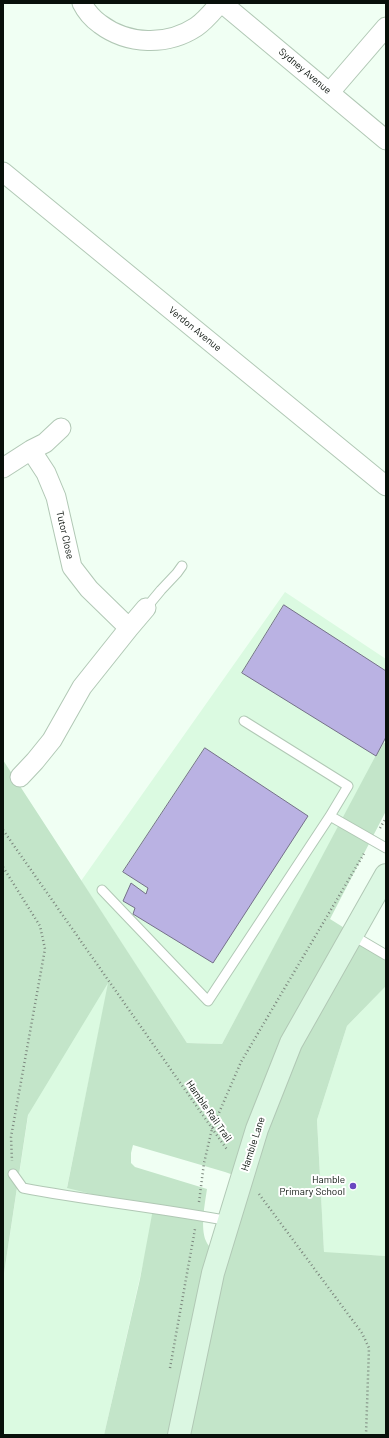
<!DOCTYPE html>
<html>
<head>
<meta charset="utf-8">
<style>
	body { margin:0 }
	#map { position:relative; width:389px; height:1438px; overflow:hidden; background:#f0fff3; font-family:Barlow,sans-serif }
	canvas { display:block }
	.frame { position:absolute; inset:0; border:4px solid #08100a; pointer-events:none }
</style>
</head>
<body>
<div id="map">
<canvas width="389" height="1438"></canvas>
<div class="frame"></div>
</div>
<script>
const context = document.querySelector('canvas').getContext('2d');
context.lineJoin = 'round';
function paint(path, color) {
  context.fillStyle = color;
  context.fill(path, 'evenodd');
}
function trace(path, color, width, dash) {
  context.strokeStyle = color;
  context.lineWidth = width;
  context.lineCap = dash ? 'butt' : 'round';
  context.setLineDash(dash || []);
  context.stroke(path);
}
function write(font, color, halo, rows, align = 'center') {
  context.font = font + ' Barlow,sans-serif';
  context.lineWidth = 4;
  context.setLineDash([]);
  context.textBaseline = 'middle';
  context.strokeStyle = halo;
  context.fillStyle = color;
  for (const [text, x, y, turn = 0] of rows) {
    context.save();
    context.translate(x, y);
    context.rotate((+turn || 0) * Math.PI / 180);
    context.textAlign = isNaN(turn) ? turn : align;
    if (halo) context.strokeText(text, 0, 0);
    context.fillText(text, 0, 0);
    context.restore();
  }
}
paint(new Path2D(`
	M 285,592 L 386,659 L 386,739 L 222,1044 L 187,1043 L 81,881 Z
	M 51,966 L 109,982 L 67,1187 L 156,1207 L 104,1435 L 3,1435 L 3,1280 Z
	M 386,986 L 386,1256 L 324,1253 L 317,1120 L 347,1026 Z`), '#dbfae1');
paint(new Path2D(`
	M 383,742 L 386,744 L 386,811 L 330,919 L 386,954 L 386,986 L 347,1026 L 317,1120 L 324,1252 L 386,1256 L 386,1435 L 104,1435 L 140,1279 L 153,1209 L 67,1188 L 108,983 L 28,1115 L 3,1280 L 3,760 L 187,1043 L 222,1044 ZM 133,1145 L 225,1172 L 242,1178 L 212,1249 C 210,1247 207,1244 206,1241 C 200,1228 205,1203 207,1189 L 135,1167 L 131,1163 L 131,1153 Z`), '#c3e5c9');
const building = new Path2D(`
	M 284,605 L 386,671 L 386,737 L 376,756 L 242,673 Z
	M 205,748 L 308,816 L 213,963 L 133,914 L 135,908 L 123,901 L 131,883 L 146,894 L 148,888 L 123,872 Z`);
paint(building, '#bab2e3');
trace(building, '#757189', 1);
const lane = new Path2D(`
	M 146,608 L 161,590 L 177,573 L 182,566
	M 330,816 L 386,848
	M 102,890 L 208,1001 L 330,816 L 348,786 L 244,721
	M 352,935 L 386,955
	M 13,1174 L 23,1188 C 91,1201 161,1208 229,1221`);
const street = new Path2D(`
	M 82,3 C 86,11 93,19 100,24 C 128,45 167,46 196,27 C 205,21 213,11 220,3
	M 222,3 L 386,140
	M 330,92 L 386,27
	M 3,172 L 386,486
	M 31,450 L 45,443 L 61,428
	M 3,468 L 31,450 L 46,473 L 56,497 L 72,567 L 89,589 L 129,628 L 82,687 L 52,740 L 35,761 L 20,777
	M 129,628 L 146,608`);
const secondary = new Path2D(`
	M 179,1435 L 213,1273 L 257,1129 L 291,1043 L 386,875`);
trace(lane, '#b1c8b5', 11);
trace(street, '#b1c8b5', 21);
trace(secondary, '#b1c8b5', 24);
trace(new Path2D(`
	M 380,828 L 386,818
	M 3,830 L 228,1151
	M 3,867 L 40,926 L 45,949 L 11,1137 L 12,1161
	M 259,1194 L 362,1333 L 369,1348 L 366,1435
	M 199,1202 L 204,1163 L 212,1129 L 241,1062 L 365,852
	M 170,1368 L 195,1229`), '#7c877e', 2.5, [1, 3]);
trace(lane, '#fff', 9);
trace(street, '#fff', 19);
trace(secondary, '#dbf7e2', 22);
for (const [x, y, r, color] of [
	[353,1186,4,"#6a47c0"]
]) {
  const dot = new Path2D();
  dot.arc(x, y, r, 0, 2 * Math.PI);
  context.fillStyle = color;
  context.fill(dot);
  trace(dot, '#fff', 1.5);
}
write('10px', '#08100a', '#fff', [
	["Sydney Avenue",305,71,40],
	["Verdon Avenue",195,329,39],
	["Tutor Close",65,535,77],
	["Hamble Rail Trail",209,1111,55],
	["Hamble Lane",253,1144,-72]
]);
write('10px', '#08100a', '#fff', [
	["Hamble",345,1180],
	["Primary School",345,1192]
], 'right');
</script>
</body>
</html>
